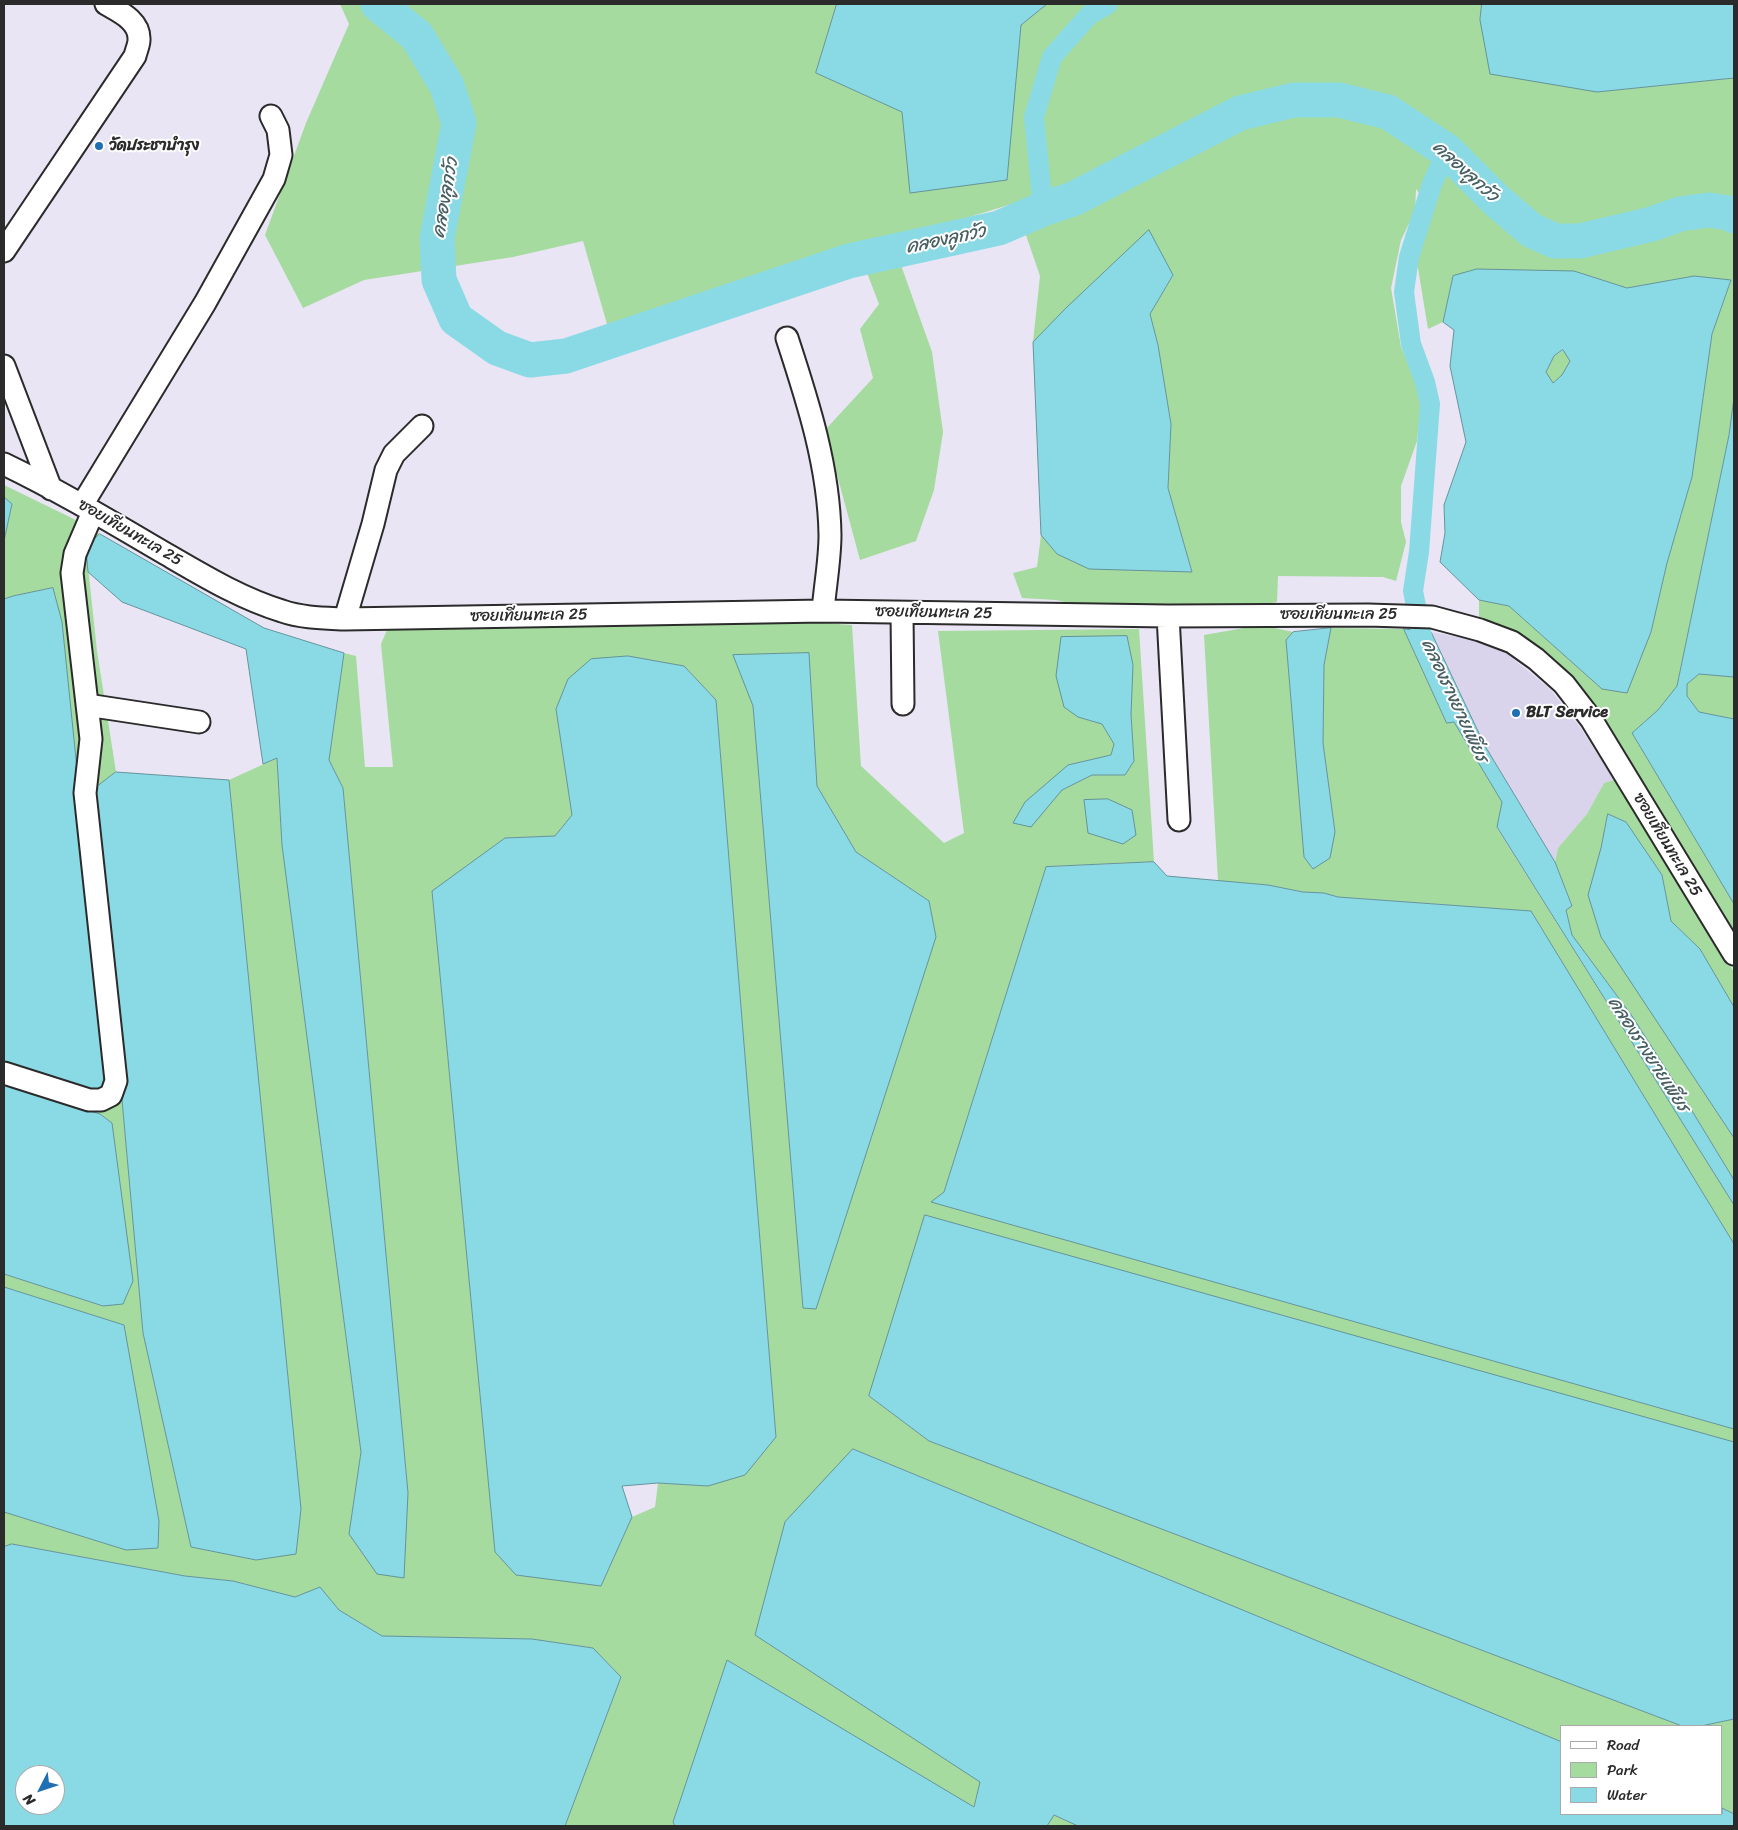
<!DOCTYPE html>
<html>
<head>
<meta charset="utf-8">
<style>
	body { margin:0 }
	#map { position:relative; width:1738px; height:1830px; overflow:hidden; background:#e9e5f4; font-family:Sriracha,sans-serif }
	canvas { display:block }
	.frame { position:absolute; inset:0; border:5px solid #2b2b2b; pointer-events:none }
	.legend { position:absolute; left:1560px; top:1725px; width:162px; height:90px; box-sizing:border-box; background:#fff; border:1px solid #aaa; margin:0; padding:6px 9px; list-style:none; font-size:15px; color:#2b2b2b }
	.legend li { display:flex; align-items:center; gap:10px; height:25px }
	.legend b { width:25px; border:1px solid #aaa }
	.north { position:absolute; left:15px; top:1765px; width:50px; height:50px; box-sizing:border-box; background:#fff; border:1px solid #aaa; border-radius:50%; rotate:229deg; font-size:14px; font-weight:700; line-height:20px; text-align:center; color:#2b2b2b }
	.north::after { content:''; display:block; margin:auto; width:18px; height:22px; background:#1f6fb2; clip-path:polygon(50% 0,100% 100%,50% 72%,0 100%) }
</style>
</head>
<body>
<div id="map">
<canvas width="1738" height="1830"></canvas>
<div class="frame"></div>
<ul class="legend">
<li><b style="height:6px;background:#fff"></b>Road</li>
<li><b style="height:14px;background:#a5db9e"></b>Park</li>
<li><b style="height:14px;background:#8adae6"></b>Water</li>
</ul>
<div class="north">N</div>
</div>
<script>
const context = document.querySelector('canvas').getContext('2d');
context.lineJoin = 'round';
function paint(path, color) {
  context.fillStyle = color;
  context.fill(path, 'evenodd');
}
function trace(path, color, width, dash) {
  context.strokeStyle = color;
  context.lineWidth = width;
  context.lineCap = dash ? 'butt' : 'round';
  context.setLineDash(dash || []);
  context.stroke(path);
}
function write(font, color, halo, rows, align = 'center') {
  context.font = font + ' Sriracha,"Playpen Sans Thai",sans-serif';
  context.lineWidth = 4;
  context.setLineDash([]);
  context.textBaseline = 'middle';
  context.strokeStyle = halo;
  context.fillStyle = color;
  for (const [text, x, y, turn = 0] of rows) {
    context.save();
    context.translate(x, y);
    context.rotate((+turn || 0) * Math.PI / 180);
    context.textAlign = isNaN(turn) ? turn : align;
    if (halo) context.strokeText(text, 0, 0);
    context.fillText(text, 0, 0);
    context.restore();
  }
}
paint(new Path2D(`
	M 1431,632 L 1474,640 L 1506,653 L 1550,689 L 1580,727 L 1614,780 L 1604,783 L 1587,814 L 1558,848 L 1555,862 L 1485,746 Z`), '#dad3ec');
paint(new Path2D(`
	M 340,4 L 837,4 L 816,73 L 902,112 L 910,193 L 1014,88 L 1021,25 L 1047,4 L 1482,4 L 1480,20 L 1597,92 L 1734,78 L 1734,398 L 1729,434 L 1677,686 L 1658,710 L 1632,733 L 1734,904 L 1734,937 L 1582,692 L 1479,619 L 1479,600 L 1509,606 L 1602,689 L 1651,632 L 1667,563 L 1692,477 L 1712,334 L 1731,281 L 1694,276 L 1627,288 L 1574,271 L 1453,276 L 1443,322 L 1428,329 L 1416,256 L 1431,209 L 1416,189 L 1415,211 L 1401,240 L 1391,288 L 1401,347 L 1422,395 L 1417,441 L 1401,486 L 1401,522 L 1406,542 L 1396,581 L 1383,577 L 1278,576 L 1277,602 L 1254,607 L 1083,606 L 1056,600 L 1022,598 L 1013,573 L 1037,567 L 1041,535 L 1057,554 L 1192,572 L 1168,488 L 1171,424 L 1158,345 L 1150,314 L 1173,275 L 1124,254 L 1033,342 L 1040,276 L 1015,203 L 924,231 L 902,268 L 932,352 L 943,432 L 934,490 L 916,541 L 860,560 L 825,430 L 873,378 L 860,329 L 879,304 L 859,252 L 609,331 L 583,241 L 513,257 L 364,280 L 303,308 L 265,235 L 306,123 L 349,24 Z
	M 1564,350 L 1570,361 L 1562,375 L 1553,383 L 1546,372 L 1554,356 Z
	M 4,485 L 80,522 L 100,534 L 86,548 L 97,651 L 116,772 L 94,790 L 143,1333 L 191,1547 L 256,1560 L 296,1553 L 301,1509 L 229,780 L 277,758 L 282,845 L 361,1452 L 349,1534 L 408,1493 L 343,788 L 329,760 L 344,653 L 356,656 L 365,767 L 393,767 L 381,644 L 387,630 L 585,624 L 807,622 L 852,625 L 861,766 L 944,843 L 964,833 L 938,631 L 1139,629 L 1154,862 L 1046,867 L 944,1192 L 932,1202 L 1734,1429 L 1734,1442 L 869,1396 L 929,1441 L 1682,1726 L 1562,1726 L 1562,1742 L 853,1449 L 755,1635 L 981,1782 L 973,1808 L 727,1660 L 673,1822 L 675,1826 L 565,1826 L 621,1677 L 593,1648 L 532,1639 L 382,1636 L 339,1610 L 320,1588 L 295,1597 L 233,1581 L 185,1576 L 12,1544 L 4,1547 L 4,1512 L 126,1550 L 124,1325 L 4,1287 L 4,1274 L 103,1306 L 112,1123 L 100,1114 L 4,1084 L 53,588 L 13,596 L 4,599 L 4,541 L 12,504 L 4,497 ZM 809,653 L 817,786 L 856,852 L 929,901 L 803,1308 L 753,706 ZM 684,666 L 716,700 L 776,1437 L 708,1486 L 658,1483 L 655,1507 L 632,1517 L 601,1586 L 495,1552 L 432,892 L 505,838 L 555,836 L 572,815 L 556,709 ZM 1131,715 L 1134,761 L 1125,775 L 1092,775 L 1062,790 L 1068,765 L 1111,755 L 1114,744 L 1102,724 L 1078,717 Z
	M 1261,625 L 1293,632 L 1286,640 L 1304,857 L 1313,869 L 1335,832 L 1323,743 L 1324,665 L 1331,628 L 1404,629 L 1447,723 L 1454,722 L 1502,802 L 1497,828 L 1734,1205 L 1734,1244 L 1531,911 L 1338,897 L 1324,893 L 1303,892 L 1268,885 L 1218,881 L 1204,635 Z
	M 1699,674 L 1734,677 L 1734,719 L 1699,712 L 1687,696 L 1687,683 Z
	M 1614,780 L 1734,972 L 1734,1007 L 1700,949 L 1671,921 L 1662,875 L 1626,822 L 1608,814 L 1601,848 L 1601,936 L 1734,1138 L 1734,1180 L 1680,1091 L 1632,1016 L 1572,935 L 1566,910 L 1572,905 L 1555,862 L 1558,848 L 1587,814 L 1604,783 Z
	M 1734,1719 L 1734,1814 L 1722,1808 L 1722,1726 L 1701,1726 Z
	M 1054,1815 L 1078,1826 L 1047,1826 Z`), '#a5db9e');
const water = new Path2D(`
	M 837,4 L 1047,4 L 1021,25 L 1007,180 L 910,193 L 902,112 L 816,73 Z
	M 1482,4 L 1734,4 L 1734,78 L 1597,92 L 1490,74 L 1480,20 Z
	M 1149,230 L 1173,275 L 1150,314 L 1158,345 L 1171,424 L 1168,488 L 1192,572 L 1089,569 L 1057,554 L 1041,535 L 1033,342 L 1065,309 Z
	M 1477,269 L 1574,271 L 1627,288 L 1694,276 L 1731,280 L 1712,334 L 1692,477 L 1667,563 L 1651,632 L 1627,693 L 1602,689 L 1509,606 L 1479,600 L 1440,562 L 1445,533 L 1444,505 L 1466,442 L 1450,366 L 1454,330 L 1443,322 L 1453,276 ZM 1563,350 L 1570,361 L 1562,375 L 1553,383 L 1546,372 L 1554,356 Z
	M 1734,398 L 1734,677 L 1699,674 L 1687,684 L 1687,696 L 1699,712 L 1734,719 L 1734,904 L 1632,733 L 1658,710 L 1677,686 L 1729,435 Z
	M 4,497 L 12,504 L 4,541 Z
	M 100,534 L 264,628 L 344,653 L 329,760 L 343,788 L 408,1493 L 404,1578 L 377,1574 L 349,1534 L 361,1452 L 282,845 L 277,758 L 263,764 L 246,649 L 122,602 L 88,572 L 86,547 Z
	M 53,588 L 62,622 L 107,1062 L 102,1088 L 90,1090 L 4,1064 L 4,599 L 13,596 Z
	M 1331,628 L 1324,665 L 1323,743 L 1335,832 L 1330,858 L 1313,869 L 1304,857 L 1286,640 L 1293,632 Z
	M 1404,629 L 1431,632 L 1485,746 L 1555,862 L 1572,906 L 1566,910 L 1572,935 L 1632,1016 L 1680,1091 L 1734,1180 L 1734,1205 L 1497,827 L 1502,802 L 1454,722 L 1447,723 Z
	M 1127,636 L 1133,665 L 1131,715 L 1134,761 L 1125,775 L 1092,775 L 1062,790 L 1031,827 L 1013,823 L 1025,802 L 1068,765 L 1111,755 L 1114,744 L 1102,724 L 1078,717 L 1064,707 L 1056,676 L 1061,637 Z
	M 809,653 L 817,786 L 856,852 L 929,901 L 936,937 L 816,1309 L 803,1308 L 753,706 L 733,655 Z
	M 628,656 L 684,666 L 716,700 L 776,1437 L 745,1475 L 708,1486 L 658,1483 L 622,1486 L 632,1517 L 601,1586 L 516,1575 L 495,1552 L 432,891 L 505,838 L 555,836 L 572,815 L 556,709 L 568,679 L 591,659 Z
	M 116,772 L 229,780 L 301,1509 L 296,1554 L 256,1560 L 191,1547 L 143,1333 L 94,789 Z
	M 1108,799 L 1132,810 L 1136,835 L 1123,844 L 1088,833 L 1084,800 Z
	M 1608,814 L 1626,822 L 1662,875 L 1671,921 L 1700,949 L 1734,1007 L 1734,1138 L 1601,937 L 1588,895 L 1601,848 Z
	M 1154,862 L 1167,876 L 1268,885 L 1303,892 L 1324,893 L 1338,897 L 1531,911 L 1734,1244 L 1734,1429 L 931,1202 L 944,1192 L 1046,867 Z
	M 4,1084 L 100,1114 L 112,1123 L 133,1281 L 123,1304 L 103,1306 L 4,1274 Z
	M 925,1215 L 1734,1442 L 1734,1719 L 1701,1726 L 1682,1726 L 929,1441 L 869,1396 Z
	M 4,1287 L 124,1325 L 159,1521 L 158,1548 L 126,1550 L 4,1512 Z
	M 853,1449 L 1562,1742 L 1562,1814 L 1722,1814 L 1722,1808 L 1734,1814 L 1734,1826 L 1078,1826 L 1054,1815 L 1047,1826 L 675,1826 L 673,1822 L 727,1660 L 974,1807 L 980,1782 L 755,1635 L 785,1522 Z
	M 12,1544 L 185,1576 L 233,1581 L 295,1597 L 320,1587 L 339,1610 L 382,1636 L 532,1639 L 593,1648 L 621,1677 L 565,1826 L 4,1826 L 4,1547 ZM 25,1775 L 55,1775 L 55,1805 L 25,1805 Z`);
paint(water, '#8adae6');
trace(water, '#64949b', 1);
trace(new Path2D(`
	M 1043,209 L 1034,117 L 1052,57 L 1089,15 L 1108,4
	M 1430,656 L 1423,641 L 1413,591 L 1419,552 L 1430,404 L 1425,382 L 1411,344 L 1404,292 L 1409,257 L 1432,184 L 1447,151`), '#8adae6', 20);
trace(new Path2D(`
	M 378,4 L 417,36 L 447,86 L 459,123 L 437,238 L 439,280 L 456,319 L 497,348 L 530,360 L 566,356 L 849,261 L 999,228 L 1043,209 L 1073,199 L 1240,113 L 1294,100 L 1339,100 L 1388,112 L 1447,151 L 1496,200 L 1531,230 L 1555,241 L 1580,241 L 1652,224 L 1680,214 L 1709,210 L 1729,213 L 1734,216`), '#8adae6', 35);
const minor = new Path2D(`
	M 4,251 L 135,56 C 136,51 139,45 139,40 C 140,21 120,12 106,4
	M 787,338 C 808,402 829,467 830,535 C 830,560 825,586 823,611
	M 4,366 L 51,489
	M 4,464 C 60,491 113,523 166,554 C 204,576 240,598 282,611 C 302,618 324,618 345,619 L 823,611 L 1168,616 L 1368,615 L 1432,617 L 1480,630 L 1512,642 L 1536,659 L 1564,684 L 1591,719 L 1734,954
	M 82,505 L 205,303 L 274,179 L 281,155 L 278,130 L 271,116
	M 902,613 L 903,704
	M 1168,616 L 1179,820
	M 345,619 L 373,524 L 386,470 L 394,454 L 422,426
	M 87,705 L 199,722
	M 4,1073 L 89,1100 L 101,1100 L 111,1095 L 116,1081 L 85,793 L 91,739 L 72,573 L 75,554 L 93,512`);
trace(minor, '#2b2b2b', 25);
trace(minor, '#fff', 21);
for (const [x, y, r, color] of [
	[99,146,5,"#1f6fb2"],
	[1516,713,5,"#1f6fb2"]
]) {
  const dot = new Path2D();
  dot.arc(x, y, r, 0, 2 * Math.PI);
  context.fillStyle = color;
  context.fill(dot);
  trace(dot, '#fff', 2);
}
write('bold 16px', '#2b2b2b', '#fff', [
	["วัดประชาบํารุง",109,146],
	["BLT Service",1526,713]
], 'left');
write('16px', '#2b2b2b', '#fff', [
	["ซอยเทียนทะเล 25",130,533,30],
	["ซอยเทียนทะเล 25",934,613,1],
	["ซอยเทียนทะเล 25",1339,615],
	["ซอยเทียนทะเล 25",529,616,-1],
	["ซอยเทียนทะเล 25",1667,845,59]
]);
write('italic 18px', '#486063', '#fff', [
	["คลองลูกวัว",1465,172,42],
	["คลองลูกวัว",446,198,-80],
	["คลองลูกวัว",946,240,-12],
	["คลองรางยายเพียร",1454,701,65],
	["คลองรางยายเพียร",1648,1055,57]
]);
</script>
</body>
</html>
